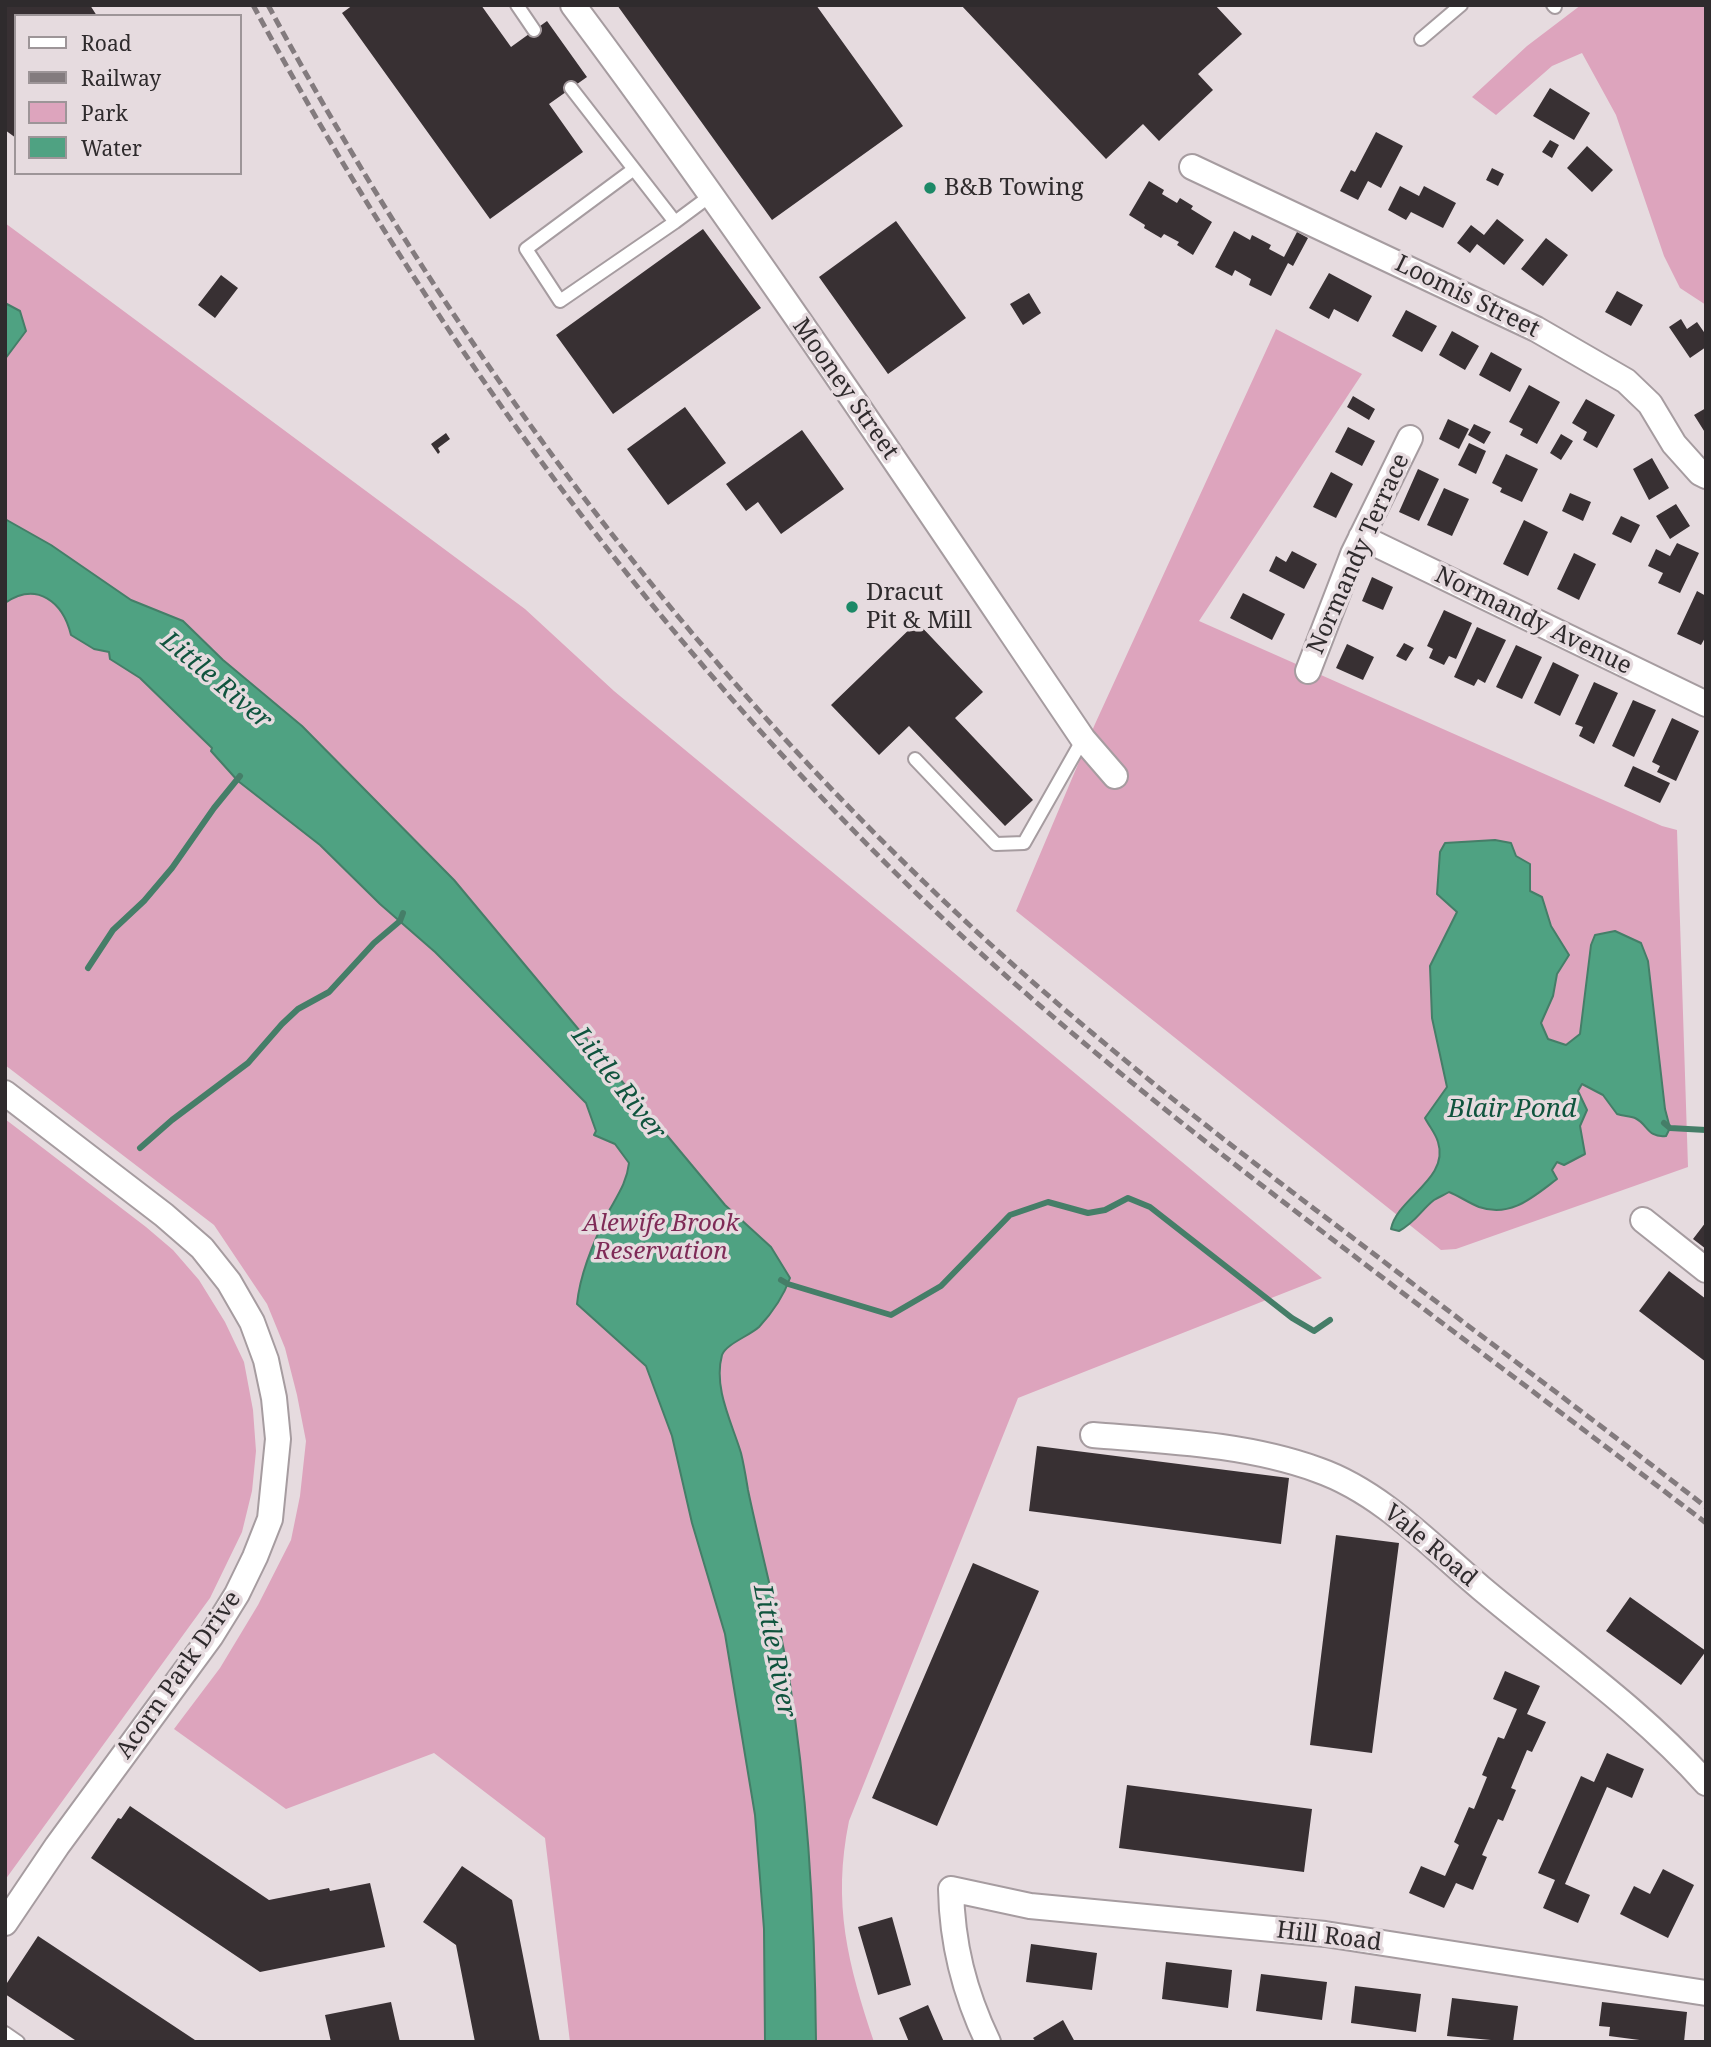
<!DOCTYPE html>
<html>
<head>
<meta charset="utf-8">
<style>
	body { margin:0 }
	#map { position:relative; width:1711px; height:2047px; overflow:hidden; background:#e6dbdf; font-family:"Noto Serif",serif }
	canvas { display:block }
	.frame { position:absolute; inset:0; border:7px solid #2f2b2d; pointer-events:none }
	.legend { position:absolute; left:14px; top:14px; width:228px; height:161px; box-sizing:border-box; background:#e6dbdf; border:2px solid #9d9598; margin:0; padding:9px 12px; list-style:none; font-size:21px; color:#2f2b2d }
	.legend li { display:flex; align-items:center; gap:14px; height:35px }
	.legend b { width:35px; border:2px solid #9d9598 }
</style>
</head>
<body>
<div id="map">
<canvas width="1711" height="2047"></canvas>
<div class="frame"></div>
<ul class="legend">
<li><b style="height:9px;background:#fff"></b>Road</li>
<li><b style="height:9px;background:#837b7e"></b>Railway</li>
<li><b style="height:19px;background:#dda4bd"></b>Park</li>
<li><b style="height:19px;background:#4fa282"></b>Water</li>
</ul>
</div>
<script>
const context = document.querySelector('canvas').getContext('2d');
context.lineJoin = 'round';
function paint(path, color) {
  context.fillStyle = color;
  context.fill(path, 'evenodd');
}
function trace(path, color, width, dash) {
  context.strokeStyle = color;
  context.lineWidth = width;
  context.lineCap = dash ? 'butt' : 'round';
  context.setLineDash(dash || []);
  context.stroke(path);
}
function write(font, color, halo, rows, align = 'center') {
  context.font = font + ' "Noto Serif",serif';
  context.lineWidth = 7;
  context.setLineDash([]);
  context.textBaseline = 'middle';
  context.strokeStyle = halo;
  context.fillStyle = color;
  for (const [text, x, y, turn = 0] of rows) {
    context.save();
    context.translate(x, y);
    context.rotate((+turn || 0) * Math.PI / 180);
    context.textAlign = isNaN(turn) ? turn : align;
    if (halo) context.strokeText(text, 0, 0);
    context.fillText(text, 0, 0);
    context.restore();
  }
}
paint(new Path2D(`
	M 1581,5 L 1706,5 L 1706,305 L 1680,288 L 1664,256 L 1616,115 L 1582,53 L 1552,66 L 1496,115 L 1472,97 L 1527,46 Z
	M 5,223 L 525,609 L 614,691 L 1322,1278 L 1018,1398 L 849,1821 C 832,1904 848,1964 874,2042 L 570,2042 L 545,1838 L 434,1753 L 286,1809 L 174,1729 L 220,1668 L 258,1605 L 291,1540 L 300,1496 L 306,1441 L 297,1395 L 285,1348 L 267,1304 L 214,1225 L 5,1065 Z
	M 1276,329 L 1362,374 L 1199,621 L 1662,826 L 1677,830 L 1688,1167 L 1456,1249 L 1441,1250 L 1016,911 L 1095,724 Z
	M 5,1119 L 146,1227 L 173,1250 L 199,1280 L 225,1322 L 244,1362 L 253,1410 L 256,1451 L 252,1491 L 242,1532 L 210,1598 L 5,1880 Z`), '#dda4bd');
const water = new Path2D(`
	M 5,303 L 20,311 L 26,331 L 5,359 Z
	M 5,519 L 51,545 L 131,600 L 183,621 L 223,660 L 302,726 L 454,880 L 725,1205 L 771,1247 L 790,1278 C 784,1295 772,1313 759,1327 C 749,1336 726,1344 722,1355 C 713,1388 732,1423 741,1453 C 744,1465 746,1478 748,1490 C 761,1552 778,1614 789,1677 C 808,1797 815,1920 816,2042 L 765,2042 L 764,1929 L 755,1815 L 725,1634 L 692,1523 L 672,1436 L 646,1366 L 577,1304 C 580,1273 596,1236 610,1209 C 619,1193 627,1181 629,1163 L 615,1144 L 594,1135 L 596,1131 L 586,1103 L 435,952 L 380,904 L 320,845 L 238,781 L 211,751 L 212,748 L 140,678 L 110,659 L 109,652 L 94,649 L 71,635 C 63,602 37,581 5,603 Z
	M 1495,840 L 1511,843 L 1516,856 L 1530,864 L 1530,891 L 1542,897 L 1551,926 L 1569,955 L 1557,974 L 1553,996 L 1541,1023 L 1548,1039 L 1566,1045 L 1580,1034 L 1591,945 L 1595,935 L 1615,931 L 1641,943 L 1648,961 L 1665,1109 L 1670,1128 L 1666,1136 C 1647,1138 1648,1124 1635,1118 C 1630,1116 1623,1116 1617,1114 L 1603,1095 L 1582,1084 L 1578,1091 L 1587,1110 L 1580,1126 L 1585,1154 L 1564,1165 L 1557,1162 L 1552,1170 L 1557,1179 C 1533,1197 1511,1218 1479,1207 C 1469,1203 1459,1196 1449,1192 C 1444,1195 1439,1197 1434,1200 C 1421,1210 1416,1222 1399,1231 L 1391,1229 C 1397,1198 1450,1179 1438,1142 C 1436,1134 1429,1126 1425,1118 L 1447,1087 L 1432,1018 L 1430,966 L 1457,912 L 1437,894 L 1440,852 L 1445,843 Z`);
paint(water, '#4fa282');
trace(water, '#457e68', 2);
trace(new Path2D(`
	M 88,968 L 113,930 L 144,901 L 172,868 L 214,808 L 240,776
	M 1664,1123 L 1670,1128 L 1706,1130
	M 140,1148 L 172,1120 L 248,1063 L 282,1024 L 298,1009 L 329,992 L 374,943 L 400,921 L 403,913
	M 781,1280 L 788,1284 L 891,1315 L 941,1286 L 1010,1215 L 1048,1202 L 1088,1213 L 1105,1210 L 1128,1198 L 1150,1207 L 1292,1318 L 1314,1331 L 1330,1320`), '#457e68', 6);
paint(new Path2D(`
	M 5,5 L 90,5 L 97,16 L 16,16 L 16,138 L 5,130 Z
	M 353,5 L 481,5 L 511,47 L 547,21 L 587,77 L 549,104 L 583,152 L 490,219 L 342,13 Z
	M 617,5 L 816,5 L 903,126 L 772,220 Z
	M 961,5 L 1215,5 L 1242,34 L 1198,74 L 1213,90 L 1159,141 L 1143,124 L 1106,159 Z
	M 1550,88 L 1590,113 L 1574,140 L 1533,116 Z
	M 1376,132 L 1403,146 L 1381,188 L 1368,181 L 1358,200 L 1340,191 L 1351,170 L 1355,172 Z
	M 1550,140 L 1559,145 L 1552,158 L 1542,152 Z
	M 1587,146 L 1613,170 L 1592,192 L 1567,168 Z
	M 1492,168 L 1504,174 L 1498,186 L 1486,180 Z
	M 1149,181 L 1164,190 L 1162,194 L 1177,203 L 1180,198 L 1193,206 L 1191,209 L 1212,222 L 1193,255 L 1177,245 L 1179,242 L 1164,234 L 1161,238 L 1144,228 L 1145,225 L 1129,215 Z
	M 1400,186 L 1419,196 L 1424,186 L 1456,203 L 1443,228 L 1411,212 L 1406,220 L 1388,210 Z
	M 1497,219 L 1524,240 L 1504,265 L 1477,244 L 1470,253 L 1457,243 L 1471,225 L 1484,235 Z
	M 896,221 L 966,318 L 888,374 L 819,277 Z
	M 703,229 L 761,308 L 613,414 L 556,335 Z
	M 1234,231 L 1250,240 L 1252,235 L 1271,245 L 1269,249 L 1284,257 L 1297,232 L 1308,238 L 1293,266 L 1288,263 L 1271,296 L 1249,285 L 1251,279 L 1235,270 L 1232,276 L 1215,267 Z
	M 1546,238 L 1568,255 L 1543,286 L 1521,269 Z
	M 1329,273 L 1372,296 L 1358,322 L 1334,309 L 1329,319 L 1309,308 Z
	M 221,275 L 238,288 L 215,318 L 198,305 Z
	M 1617,291 L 1643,305 L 1631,326 L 1605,312 Z
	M 1029,293 L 1041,313 L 1023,325 L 1010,304 Z
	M 1406,310 L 1437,326 L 1422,352 L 1392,336 Z
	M 1681,319 L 1687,329 L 1697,322 L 1706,335 L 1706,347 L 1690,358 L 1669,327 Z
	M 1452,331 L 1479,346 L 1465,370 L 1439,355 Z
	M 1491,352 L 1522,369 L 1510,392 L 1479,375 Z
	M 1529,385 L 1560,402 L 1537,444 L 1520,435 L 1523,429 L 1509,422 Z
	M 1353,396 L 1375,409 L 1369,420 L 1347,407 Z
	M 1586,399 L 1615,415 L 1597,448 L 1583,440 L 1587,432 L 1572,423 Z
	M 685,407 L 726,463 L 668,505 L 627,449 Z
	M 1706,408 L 1706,434 L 1694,415 Z
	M 1448,419 L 1469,429 L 1459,449 L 1439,439 Z
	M 1474,424 L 1491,432 L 1484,444 L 1468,435 Z
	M 1348,427 L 1375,441 L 1362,466 L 1335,452 Z
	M 802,430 L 844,489 L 781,534 L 758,502 L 746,511 L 726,484 Z
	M 446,433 L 450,439 L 438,448 L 440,452 L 438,454 L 431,444 Z
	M 1561,434 L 1573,441 L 1561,460 L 1550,453 Z
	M 1469,443 L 1486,451 L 1476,474 L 1458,465 Z
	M 1506,454 L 1538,469 L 1522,502 L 1500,492 L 1502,488 L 1492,483 Z
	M 1652,458 L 1669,488 L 1649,500 L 1633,469 Z
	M 1418,469 L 1439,479 L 1419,521 L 1399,512 Z
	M 1331,472 L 1353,484 L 1336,518 L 1313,507 Z
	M 1444,488 L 1469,499 L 1452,536 L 1427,525 Z
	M 1570,493 L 1591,502 L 1583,521 L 1562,511 Z
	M 1676,504 L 1690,526 L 1670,539 L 1656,516 Z
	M 1621,516 L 1640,525 L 1631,543 L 1612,534 Z
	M 1524,520 L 1548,532 L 1528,576 L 1503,564 Z
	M 1677,543 L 1699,553 L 1680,593 L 1658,583 L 1663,573 L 1648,566 L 1656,549 L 1670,556 Z
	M 1292,551 L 1317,564 L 1304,589 L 1269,571 L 1276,556 L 1286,562 Z
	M 1574,553 L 1596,564 L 1579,600 L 1557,589 Z
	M 1372,577 L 1393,587 L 1383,610 L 1362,601 Z
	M 1697,591 L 1706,596 L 1706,636 L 1701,645 L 1677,634 Z
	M 1243,593 L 1285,614 L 1272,640 L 1230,618 Z
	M 1444,610 L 1472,623 L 1456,659 L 1449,656 L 1444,665 L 1429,658 L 1433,649 L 1427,646 Z
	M 917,622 L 983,692 L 955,718 L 1033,800 L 1005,826 L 909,726 L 879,755 L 831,705 Z
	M 1477,627 L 1506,640 L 1485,683 L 1478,679 L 1474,686 L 1454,677 Z
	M 1404,643 L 1414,648 L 1406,661 L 1396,656 Z
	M 1347,644 L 1374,657 L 1363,680 L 1336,668 Z
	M 1516,645 L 1542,657 L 1522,699 L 1496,687 Z
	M 1553,662 L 1579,675 L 1560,716 L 1534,703 Z
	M 1594,682 L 1618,693 L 1594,744 L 1579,736 L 1583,727 L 1575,724 Z
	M 1633,700 L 1656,710 L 1634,757 L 1612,746 Z
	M 1672,718 L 1699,731 L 1676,781 L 1657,772 L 1660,766 L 1652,762 Z
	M 1633,766 L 1670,783 L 1660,803 L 1624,786 Z
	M 1706,1222 L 1706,1249 L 1693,1239 Z
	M 1669,1271 L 1706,1299 L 1706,1362 L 1639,1311 Z
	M 1037,1446 L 1289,1478 L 1281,1544 L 1029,1511 Z
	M 1336,1535 L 1399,1543 L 1372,1753 L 1310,1745 Z
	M 973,1563 L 1039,1591 L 937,1826 L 872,1798 Z
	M 1630,1597 L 1706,1651 L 1681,1685 L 1606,1631 Z
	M 1505,1671 L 1540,1686 L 1527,1714 L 1546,1722 L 1532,1752 L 1527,1750 L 1511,1788 L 1516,1790 L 1503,1821 L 1498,1819 L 1482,1855 L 1487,1857 L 1473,1890 L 1456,1883 L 1444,1908 L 1409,1893 L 1421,1866 L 1445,1876 L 1459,1845 L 1454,1842 L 1469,1807 L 1474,1809 L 1487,1777 L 1482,1775 L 1498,1737 L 1504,1739 L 1517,1709 L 1493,1699 Z
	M 1607,1753 L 1644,1769 L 1632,1798 L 1607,1787 L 1565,1884 L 1590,1895 L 1578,1923 L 1543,1908 L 1555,1880 L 1538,1873 L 1581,1776 L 1594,1782 Z
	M 1127,1785 L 1312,1809 L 1304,1872 L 1119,1848 Z
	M 130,1806 L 269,1900 L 329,1888 L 330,1891 L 370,1883 L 385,1947 L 260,1972 L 91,1858 L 118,1818 L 121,1819 Z
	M 462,1866 L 512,1900 L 540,2042 L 475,2042 L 456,1945 L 423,1922 Z
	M 1663,1869 L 1694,1885 L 1668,1938 L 1620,1914 L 1634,1886 L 1650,1894 Z
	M 892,1917 L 911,1985 L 878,1995 L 858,1927 Z
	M 38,1936 L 198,2042 L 78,2042 L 5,1994 L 5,1986 Z
	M 1031,1944 L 1097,1953 L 1092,1990 L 1026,1982 Z
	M 1166,1962 L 1232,1970 L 1228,2008 L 1162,1999 Z
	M 1261,1974 L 1327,1982 L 1322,2020 L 1256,2011 Z
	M 1355,1986 L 1421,1994 L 1416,2032 L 1351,2023 Z
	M 1452,1998 L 1518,2006 L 1513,2042 L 1447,2036 Z
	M 391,2002 L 400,2042 L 331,2042 L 325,2015 Z
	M 1602,2002 L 1687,2012 L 1684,2042 L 1655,2042 L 1609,2036 L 1610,2027 L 1599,2026 Z
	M 928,2005 L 944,2042 L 909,2042 L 899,2018 Z
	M 1063,2020 L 1075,2042 L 1036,2042 L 1033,2038 Z`), '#383033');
const service = new Path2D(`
	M 517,5 L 534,30
	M 1553,5 L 1555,7
	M 1421,39 L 1461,5
	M 571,88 L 675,222 L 710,196
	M 634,169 L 526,249 L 560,301 L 675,222
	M 915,759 L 996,844 L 1024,843 L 1083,739
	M 5,2033 L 18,2042`);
const minor = new Path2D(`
	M 573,5 C 751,243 916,492 1083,739 L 1115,776
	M 1192,167 L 1536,329 L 1626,381 L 1650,404 L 1674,444 L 1700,473 L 1706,476
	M 1361,537 L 1706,704
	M 1308,671 L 1353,554 L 1410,438
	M 5,1093 L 164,1215 L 202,1248 L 229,1282 L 252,1322 L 266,1360 L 274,1398 L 278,1439 L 270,1519 L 255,1557 L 237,1594 L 211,1636 L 57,1846 L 5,1923
	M 1643,1220 L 1706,1270
	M 1093,1435 C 1167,1441 1247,1444 1318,1470 C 1381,1492 1431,1546 1481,1588 C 1557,1652 1640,1709 1706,1783
	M 988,2042 C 964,1992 952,1944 951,1889 L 1030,1906 L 1325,1934 L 1706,1993`);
trace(service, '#a69ca0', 16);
trace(minor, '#a69ca0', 28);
trace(service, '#fff', 12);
trace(minor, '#fff', 24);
trace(new Path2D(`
	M 253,5 C 429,331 648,632 914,891 C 1045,1017 1187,1129 1332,1239 C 1456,1334 1582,1428 1706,1523
	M 268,5 C 442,327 659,626 923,881 C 1057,1011 1204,1126 1353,1238 C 1470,1328 1589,1416 1706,1507`), '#837b7e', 5, [10, 5]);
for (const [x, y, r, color] of [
	[930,188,7,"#1c8967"],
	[852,607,7,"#1c8967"]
]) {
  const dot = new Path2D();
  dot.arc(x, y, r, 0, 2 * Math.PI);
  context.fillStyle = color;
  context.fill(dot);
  trace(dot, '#e6dbdf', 2.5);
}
write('24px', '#2f2b2d', '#e6dbdf', [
	["B&B Towing",944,188],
	["Dracut",866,593],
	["Pit & Mill",866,621]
], 'left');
write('24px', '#2f2b2d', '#e6dbdf', [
	["Loomis Street",1467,297,26],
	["Mooney Street",845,389,55],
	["Normandy Terrace",1359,554,-66],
	["Normandy Avenue",1533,621,26],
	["Vale Road",1430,1546,40],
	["Acorn Park Drive",179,1675,-55],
	["Hill Road",1329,1937,7]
]);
write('italic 24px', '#7f2b57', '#e6dbdf', [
	["Alewife Brook",661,1224],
	["Reservation",661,1252]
]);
write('italic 26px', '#10543e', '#e6dbdf', [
	["Little River",216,681,40],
	["Little River",618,1084,52],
	["Blair Pond",1512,1110],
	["Little River",774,1651,79]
]);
</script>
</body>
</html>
